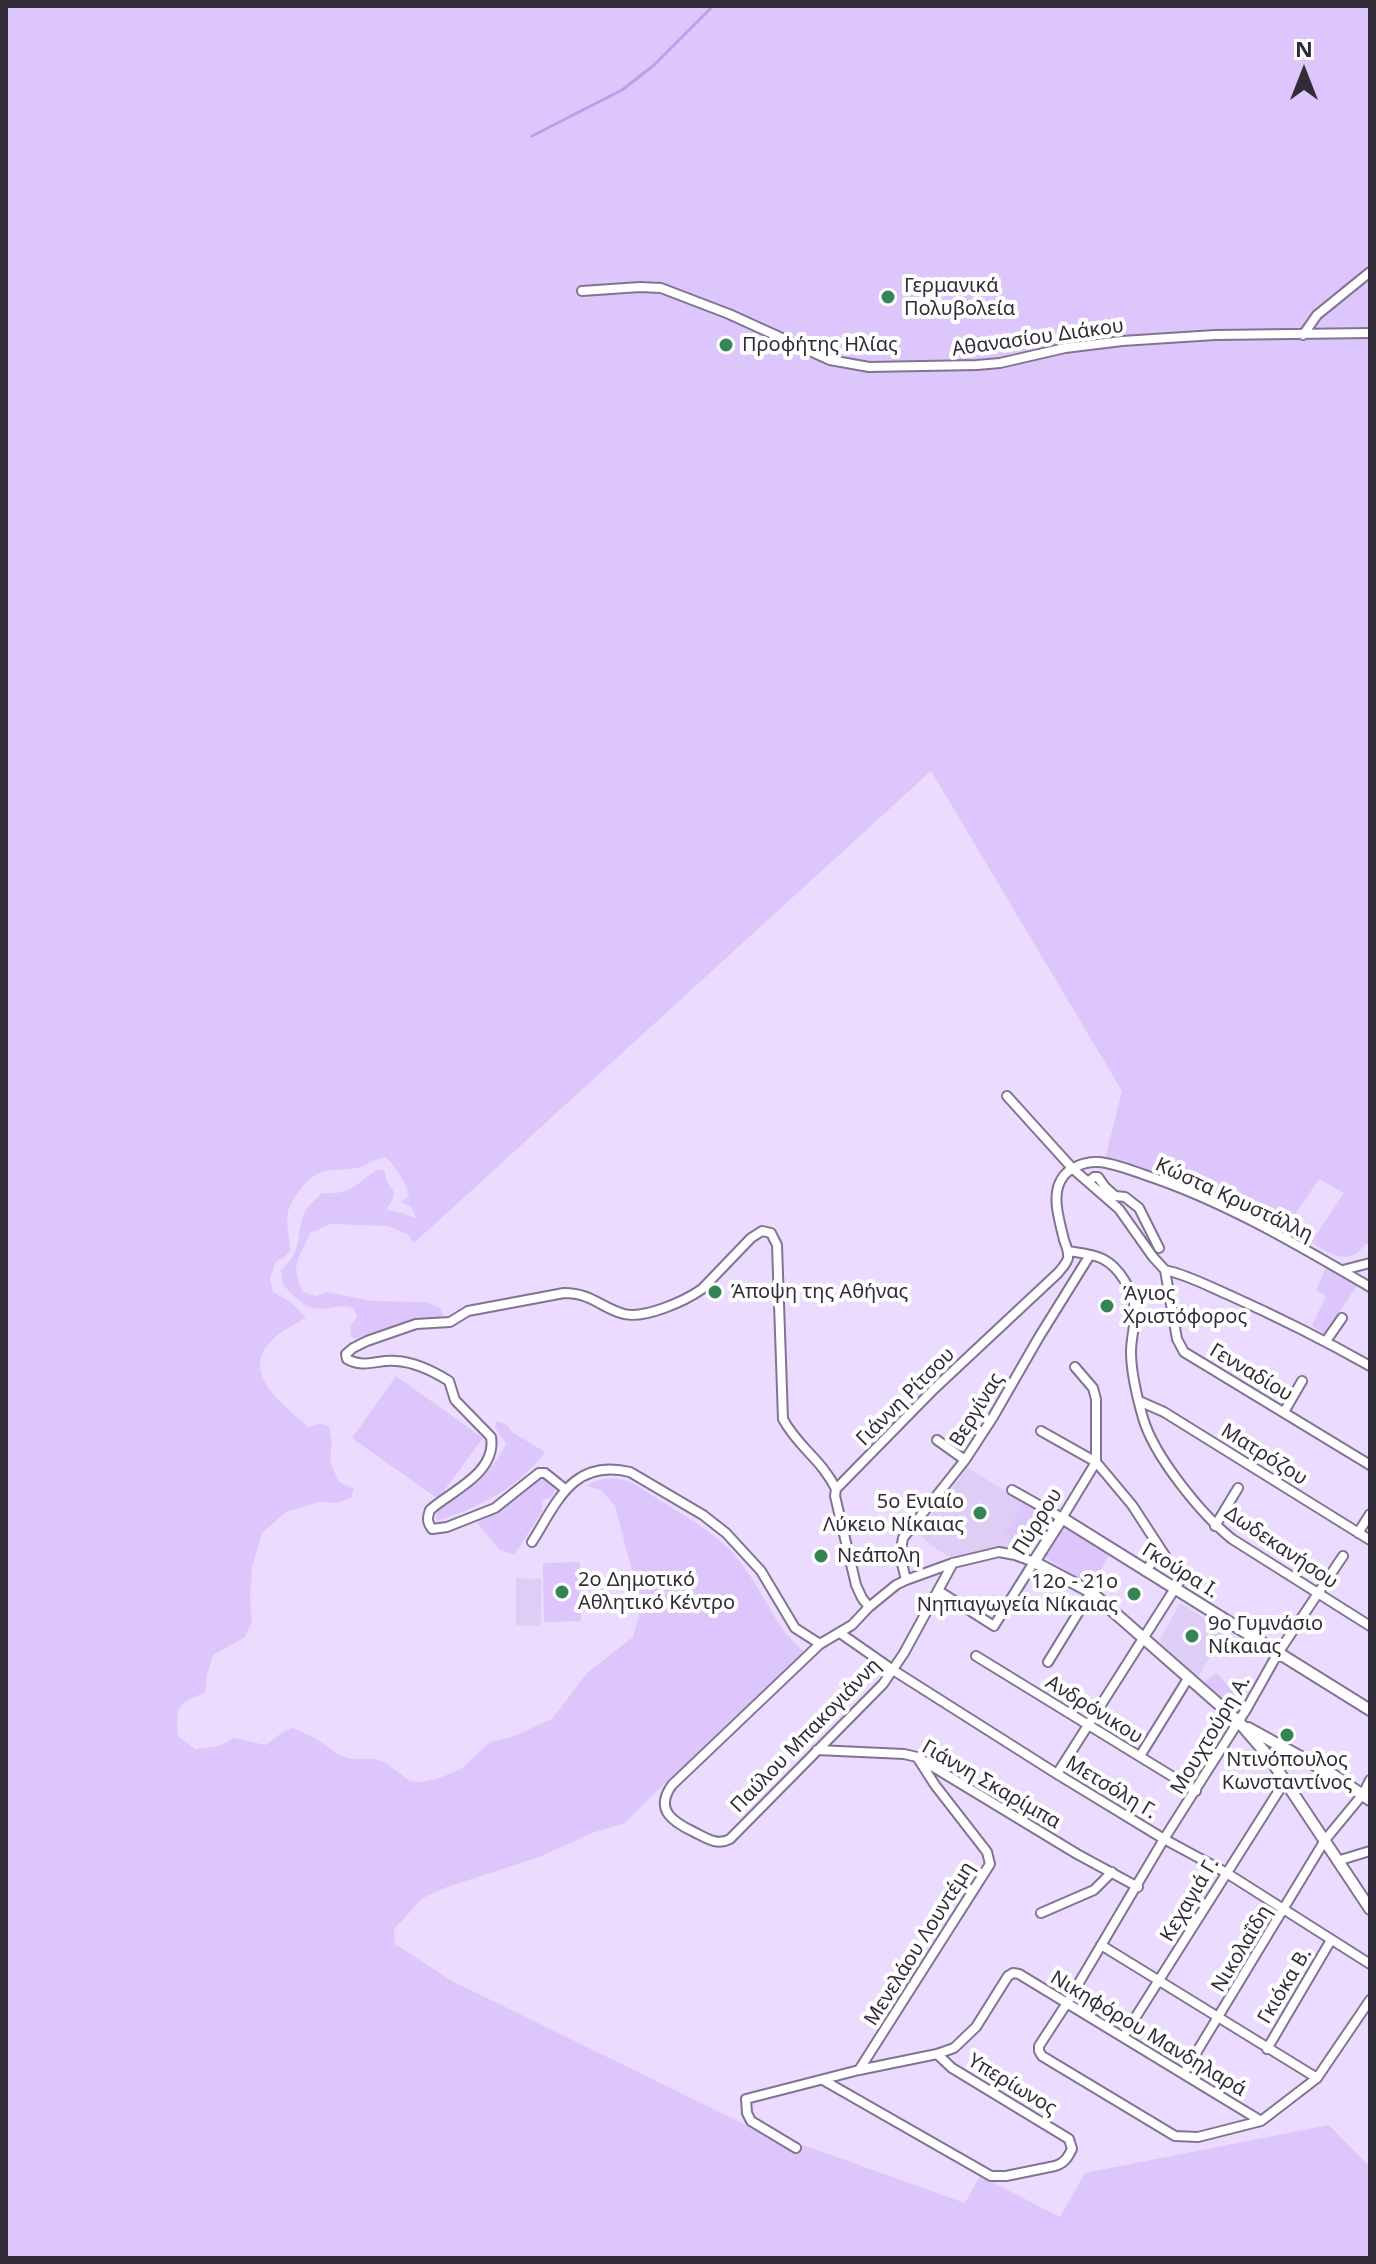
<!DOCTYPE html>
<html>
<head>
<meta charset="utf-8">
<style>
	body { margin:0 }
	#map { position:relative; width:1376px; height:2264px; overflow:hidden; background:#ebdcff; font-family:"Noto Sans",sans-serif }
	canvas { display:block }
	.frame { position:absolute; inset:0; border:8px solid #322c39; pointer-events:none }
	.north { position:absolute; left:1264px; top:32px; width:80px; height:80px; -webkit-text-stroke:6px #fff; paint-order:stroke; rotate:0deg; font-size:22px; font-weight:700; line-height:32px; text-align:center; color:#322c39 }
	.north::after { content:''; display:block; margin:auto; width:28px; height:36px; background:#322c39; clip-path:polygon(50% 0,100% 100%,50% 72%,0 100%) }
</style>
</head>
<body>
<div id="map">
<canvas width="1376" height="2264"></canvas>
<div class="frame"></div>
<div class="north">N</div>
</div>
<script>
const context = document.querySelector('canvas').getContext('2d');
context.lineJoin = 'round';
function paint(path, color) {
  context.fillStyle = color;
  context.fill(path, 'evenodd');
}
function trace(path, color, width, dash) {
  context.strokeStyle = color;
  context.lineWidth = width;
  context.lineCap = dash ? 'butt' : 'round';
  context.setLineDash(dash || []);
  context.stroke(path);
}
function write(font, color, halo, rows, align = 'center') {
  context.font = font + ' "Noto Sans",sans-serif';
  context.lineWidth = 8;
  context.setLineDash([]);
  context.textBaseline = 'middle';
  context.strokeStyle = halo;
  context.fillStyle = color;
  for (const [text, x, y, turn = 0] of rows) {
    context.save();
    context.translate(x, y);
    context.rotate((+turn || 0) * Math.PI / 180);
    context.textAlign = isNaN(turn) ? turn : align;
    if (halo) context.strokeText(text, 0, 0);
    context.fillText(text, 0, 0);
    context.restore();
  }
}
paint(new Path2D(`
	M 968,1467 L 1049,1520 L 1027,1555 L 997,1548 L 956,1560 L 938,1550 L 917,1533 Z
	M 516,1578 L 541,1579 L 541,1626 L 516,1625 Z
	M 1180,1603 L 1225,1631 L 1198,1677 L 1159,1641 Z`), '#decdf5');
paint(new Path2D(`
	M 6,6 L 1370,6 L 1370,1244 L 1365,1244 C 1350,1268 1329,1253 1311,1242 L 1344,1193 L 1319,1179 L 1286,1228 L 1233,1204 L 1160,1174 L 1105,1159 L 1122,1091 L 931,771 L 414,1243 L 407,1234 L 388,1226 L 331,1224 L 310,1233 C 300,1260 289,1262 303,1292 L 316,1296 L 327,1292 L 371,1301 L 426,1302 L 440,1308 L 443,1314 L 441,1318 L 362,1343 L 351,1336 L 350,1326 L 357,1317 L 354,1309 C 342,1302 328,1311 315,1308 C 303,1307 291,1293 283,1285 L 281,1270 C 305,1248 294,1237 305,1212 C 308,1205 316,1199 322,1193 C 353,1195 355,1184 378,1169 L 385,1171 C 385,1193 404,1184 386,1210 L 403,1213 L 417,1219 L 411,1207 L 401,1202 L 409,1196 C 408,1186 394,1164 385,1157 C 374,1159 367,1166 356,1168 C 344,1171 331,1168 319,1173 C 307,1178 291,1200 288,1212 C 286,1224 289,1239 291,1250 L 285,1257 L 276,1261 L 270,1278 L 273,1292 L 292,1303 L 306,1318 C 296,1324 283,1330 274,1338 C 237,1372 283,1405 309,1427 L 321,1423 L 329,1427 L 332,1442 L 330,1462 L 339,1482 L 354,1489 L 351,1498 L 337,1503 L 319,1502 L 286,1512 L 262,1533 L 252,1567 L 250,1600 L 252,1622 L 245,1637 L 213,1655 L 207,1675 L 205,1693 C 177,1703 176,1707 178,1736 L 195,1749 L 220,1746 L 233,1738 L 266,1745 L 283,1732 L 293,1728 L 313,1737 L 338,1754 L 350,1759 L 375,1759 L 386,1763 L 410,1781 L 421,1782 L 437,1779 L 461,1769 L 490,1742 L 512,1737 L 552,1719 L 587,1673 L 633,1637 L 639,1616 L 639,1587 L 630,1563 L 615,1506 L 601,1490 L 586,1486 C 619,1468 635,1485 663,1502 C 686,1517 708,1529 728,1548 C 753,1573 766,1606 786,1634 C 791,1640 798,1645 803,1651 L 802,1657 L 664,1784 L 625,1823 L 592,1833 L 539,1857 L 447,1887 L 423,1898 L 394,1929 L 395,1944 L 452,1981 L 742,2123 L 795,2154 L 803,2145 L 965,2203 L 980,2176 L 1060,2217 L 1085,2173 L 1329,2125 L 1370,2167 L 1370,2258 L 6,2258 Z
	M 1326,1267 L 1358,1284 L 1325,1334 L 1312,1326 L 1326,1296 L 1316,1290 Z
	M 396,1376 L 483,1438 L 438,1499 L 352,1438 Z
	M 497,1421 L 506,1424 L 512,1432 L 545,1452 C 518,1488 480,1507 437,1521 L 436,1513 C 461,1490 493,1476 506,1443 L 495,1428 Z
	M 540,1476 L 556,1489 L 551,1498 L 542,1500 L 542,1512 L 514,1555 L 499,1549 L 477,1523 L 501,1508 Z
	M 1024,1501 L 1046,1514 L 1026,1549 L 1004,1536 Z
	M 1061,1523 L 1110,1553 C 1104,1564 1099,1579 1086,1582 L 1039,1554 Z
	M 580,1562 L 581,1621 L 544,1622 L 543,1563 Z
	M 1217,1673 L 1239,1699 L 1230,1704 L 1204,1682 Z`), '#ddc6fc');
trace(new Path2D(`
	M 532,136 L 622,90 L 653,66 L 713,6`), '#bf9ee8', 3);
const minor = new Path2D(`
	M 582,291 L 640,287 L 661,288 L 729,314 L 830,360 L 869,367 L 977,365 L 1000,363 L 1065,348 L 1122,341 L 1215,335 L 1370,333
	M 1303,335 L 1317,315 L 1370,272
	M 1007,1096 L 1073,1169 L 1119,1209 L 1153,1257 L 1165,1270 L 1177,1339 L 1184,1352 L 1370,1465
	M 1088,1182 L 1094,1177 L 1098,1177 L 1105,1187 L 1115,1196 L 1125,1197 L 1139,1208 L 1159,1248
	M 1068,1251 C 1080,1253 1093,1254 1103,1259 C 1120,1268 1133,1291 1135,1309 C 1136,1323 1131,1337 1131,1352 C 1131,1373 1137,1397 1143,1418 C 1154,1456 1201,1514 1232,1539 L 1370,1626
	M 1165,1270 C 1188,1275 1208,1286 1229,1295 C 1278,1317 1324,1340 1370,1366
	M 1343,1270 L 1370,1263
	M 1326,1341 L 1342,1318
	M 1139,1401 L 1164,1412 L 1370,1540
	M 1284,1412 L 1302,1381
	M 1041,1431 L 1096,1462 L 1132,1505 L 1162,1551 L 1145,1571
	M 937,1440 L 965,1460
	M 565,1489 L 545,1473 L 539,1473 L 495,1508 L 447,1527 L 432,1529 C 427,1522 427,1518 430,1510 C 451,1491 497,1473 491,1437 L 455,1400 L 449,1381 C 433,1371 415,1362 396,1361 C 378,1359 364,1369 347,1359 L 346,1354 L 353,1348 L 367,1341 L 416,1324 L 450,1322 L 468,1311 L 564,1293 C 592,1293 601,1308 624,1314 C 645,1319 685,1301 702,1289 L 751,1238 L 762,1231 L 771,1233 L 777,1245 L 783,1419 C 797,1446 822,1460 836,1489
	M 1012,1490 L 1062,1518 L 1096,1462 L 1096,1399 L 1093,1388 L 1075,1367
	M 1215,1526 L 1238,1488
	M 1358,1533 L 1370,1514
	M 532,1542 C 557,1502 573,1458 630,1472 L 703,1515 L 726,1533 L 761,1571 L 795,1628 L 820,1644
	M 1343,1556 L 1278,1653 L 1247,1708 L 1164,1839 L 1067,2003 L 1039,2046 L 1039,2051 L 1042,2056 L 1175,2136 L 1198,2137 L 1261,2121 L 1317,2078 L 1370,2000
	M 906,1580 L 900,1555 L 903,1538 L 965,1460 L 993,1417 L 1039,1337 L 1090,1255
	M 939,1591 L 994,1626 L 1034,1562 L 1015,1555 L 999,1552 L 953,1563 L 906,1580 L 896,1585 L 869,1607 L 852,1625 L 820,1644 L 672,1785 C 654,1810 673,1822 694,1832 C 706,1838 717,1846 730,1839 L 883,1684 L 904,1653 L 953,1563
	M 869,1607 L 862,1598 L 856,1585 L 835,1496 L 836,1489 L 934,1389 L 1058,1273 C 1062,1268 1067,1263 1068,1258 C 1069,1252 1066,1245 1064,1240 C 1060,1222 1051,1197 1061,1180 C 1067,1168 1085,1161 1098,1162 C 1114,1163 1130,1170 1145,1175 C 1224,1201 1298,1245 1370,1287
	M 840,1633 L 893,1670 L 1057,1774 L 1164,1839 L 1225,1872 L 1370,1964
	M 976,1656 L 1196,1791
	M 1048,1662 L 1091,1592
	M 817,1750 L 904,1754 L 917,1757 L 1077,1854 L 1138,1887
	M 1140,1756 L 1189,1677
	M 1057,1774 L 1181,1579 L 1162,1551
	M 1337,1861 L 1370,1851
	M 1041,1913 L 1094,1890 L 1112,1872
	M 1101,1945 L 1317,2078
	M 1123,2037 L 1285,1781
	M 1267,2049 L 1331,1940
	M 859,2070 L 990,1864 L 987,1852 L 935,1785 L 917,1757
	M 1184,2073 L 1325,1840 L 1363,1794 L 1370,1780
	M 823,2080 L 991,2176 L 1006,2176 L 1055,2166 C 1065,2163 1068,2157 1072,2149 L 1069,2139 L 952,2068 L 937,2054
	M 796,2148 L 751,2121 L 747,2113 L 746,2099 L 859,2070 L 937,2054 L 954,2048 L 976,2027 L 1008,1976 L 1013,1973 L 1019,1974 L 1261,2121`);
const tertiary = new Path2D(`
	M 1370,1710 L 1062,1518 L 1034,1562 L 1091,1592 L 1239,1722 L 1269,1757 L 1370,1909
	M 1248,1728 L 1333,1775 L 1370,1800`);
trace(minor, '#817493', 12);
trace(tertiary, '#817493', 14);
trace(minor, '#fff', 8);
trace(tertiary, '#fff', 10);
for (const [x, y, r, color] of [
	[888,297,8,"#348455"],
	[726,345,8,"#348455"],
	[715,1292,8,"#348455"],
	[1107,1306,8,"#348455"],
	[980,1513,8,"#348455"],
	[821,1556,8,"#348455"],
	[562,1592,8,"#348455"],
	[1134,1594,8,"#348455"],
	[1192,1636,8,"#348455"],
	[1287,1735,8,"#348455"]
]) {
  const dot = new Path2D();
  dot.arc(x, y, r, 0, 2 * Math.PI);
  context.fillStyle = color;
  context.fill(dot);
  trace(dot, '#fff', 3);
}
write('20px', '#322c39', '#fff', [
	["Γερμανικά",904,286],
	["Πολυβολεία",904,309],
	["Προφήτης Ηλίας",742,345],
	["Άποψη της Αθήνας",731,1292],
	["Άγιος",1123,1294],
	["Χριστόφορος",1123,1317],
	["5ο Ενιαίο",964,1502,"right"],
	["Λύκειο Νίκαιας",964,1525,"right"],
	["Νεάπολη",837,1556],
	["2o Δημοτικό",578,1580],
	["Αθλητικό Κέντρο",578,1603],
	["12ο - 21ο",1118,1582,"right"],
	["Νηπιαγωγεία Νίκαιας",1118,1605,"right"],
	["9ο Γυμνάσιο",1208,1624],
	["Νίκαιας",1208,1647],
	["Ντινόπουλος",1287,1760,"center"],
	["Κωνσταντίνος",1287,1783,"center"]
], 'left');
write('20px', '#322c39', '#fff', [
	["Αθανασίου Διάκου",1038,338,-8],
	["Κώστα Κρυστάλλη",1234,1200,25],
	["Γενναδίου",1251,1373,31],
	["Γιάννη Ρίτσου",906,1397,-45],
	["Βεργίνας",977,1410,-58],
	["Ματρόζου",1264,1455,32],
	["Πύρρου",1038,1522,-58],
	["Δωδεκανήσου",1281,1548,34],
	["Γκούρα Ι.",1180,1571,32],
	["Ανδρόνικου",1094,1710,32],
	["Μουχτούρη Α.",1211,1735,-59],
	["Παύλου Μπακογιάννη",806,1736,-46],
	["Γιάννη Σκαρίμπα",991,1785,30],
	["Μετσόλη Γ.",1111,1788,31],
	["Κεχαγιά Γ.",1190,1900,-59],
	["Μενελάου Λουντέμη",920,1944,-58],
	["Νικολαΐδη",1242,1949,-59],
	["Γκιόκα Β.",1285,1986,-59],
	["Νικηφόρου Μανδηλαρά",1148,2034,31],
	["Υπερίωνος",1012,2085,31]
]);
</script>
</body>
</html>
